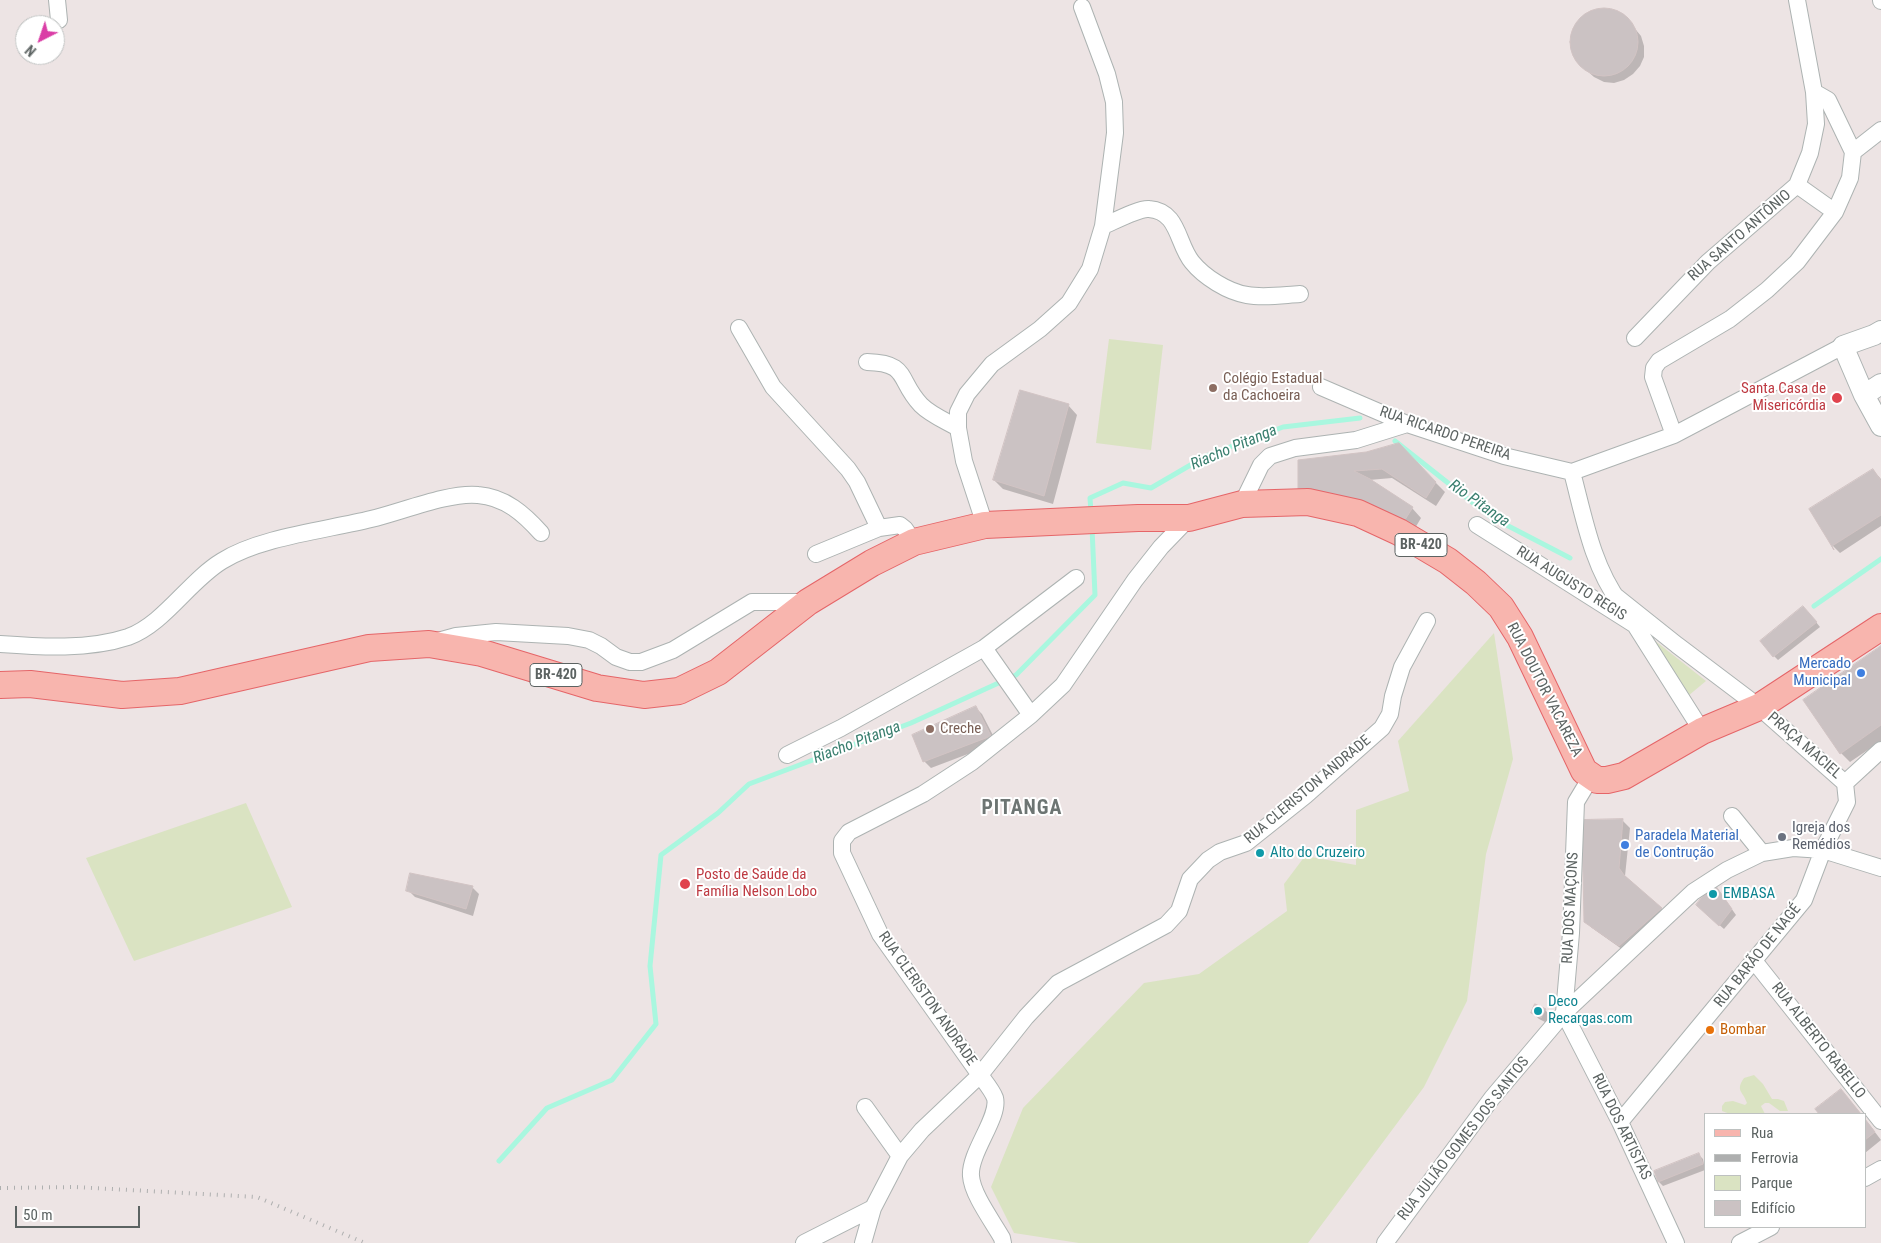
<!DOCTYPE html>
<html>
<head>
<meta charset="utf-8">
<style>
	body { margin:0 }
	#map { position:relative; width:1881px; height:1243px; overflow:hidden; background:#ede4e4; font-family:"Roboto Condensed",sans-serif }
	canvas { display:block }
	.legend { position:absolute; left:1704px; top:1113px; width:162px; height:115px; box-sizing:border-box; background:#fff; border:1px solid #bec1c0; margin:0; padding:6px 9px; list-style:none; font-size:15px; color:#5c6362 }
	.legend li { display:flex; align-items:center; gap:10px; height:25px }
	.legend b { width:25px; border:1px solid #bec1c0 }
	.north { position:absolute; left:15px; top:15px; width:50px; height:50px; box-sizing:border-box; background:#fff; border:1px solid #bec1c0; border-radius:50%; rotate:221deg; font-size:14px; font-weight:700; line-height:20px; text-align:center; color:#5c6362 }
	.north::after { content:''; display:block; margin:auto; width:18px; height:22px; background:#da3da6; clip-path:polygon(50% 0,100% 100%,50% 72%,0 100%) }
	.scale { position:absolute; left:15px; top:1206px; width:125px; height:22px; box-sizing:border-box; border:2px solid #5c6362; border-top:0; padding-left:6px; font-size:15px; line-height:18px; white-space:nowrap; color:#5c6362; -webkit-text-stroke:4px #fff; paint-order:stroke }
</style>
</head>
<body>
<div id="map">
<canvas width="1881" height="1243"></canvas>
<ul class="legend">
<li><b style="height:6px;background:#f8b5ae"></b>Rua</li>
<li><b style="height:6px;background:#aeafaf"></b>Ferrovia</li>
<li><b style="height:14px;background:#dae3c2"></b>Parque</li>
<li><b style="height:14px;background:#cbc2c3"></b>Edifício</li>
</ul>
<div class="north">N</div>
<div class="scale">50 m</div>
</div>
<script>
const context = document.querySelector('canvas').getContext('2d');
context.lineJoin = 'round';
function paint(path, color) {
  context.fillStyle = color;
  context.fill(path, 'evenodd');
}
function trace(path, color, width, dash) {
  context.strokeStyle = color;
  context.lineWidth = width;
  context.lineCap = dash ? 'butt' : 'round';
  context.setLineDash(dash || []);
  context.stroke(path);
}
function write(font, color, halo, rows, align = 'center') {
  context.font = font + ' "Roboto Condensed",sans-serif';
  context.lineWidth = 4;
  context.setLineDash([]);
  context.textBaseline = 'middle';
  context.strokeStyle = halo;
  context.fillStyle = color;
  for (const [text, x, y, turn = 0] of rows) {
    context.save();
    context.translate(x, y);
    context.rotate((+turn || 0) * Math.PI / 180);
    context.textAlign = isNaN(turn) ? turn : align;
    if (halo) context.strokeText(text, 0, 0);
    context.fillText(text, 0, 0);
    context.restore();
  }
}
paint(new Path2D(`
	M 1109,339 L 1163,345 L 1151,450 L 1096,443 Z
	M 1635,625 L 1706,681 L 1688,696 Z
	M 1494,633 L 1513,759 L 1486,854 L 1467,1001 L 1424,1087 L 1308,1243 L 1079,1243 L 1014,1233 L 991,1187 L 1023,1108 L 1144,983 L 1199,974 L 1287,911 L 1284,884 L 1305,856 L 1356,865 L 1356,810 L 1409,791 L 1398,741 Z
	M 246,803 L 292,907 L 134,961 L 86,858 Z
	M 1754,1075 L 1763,1084 L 1772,1099 L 1778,1099 L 1784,1101 L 1788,1111 L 1780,1111 L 1769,1103 L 1765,1103 L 1761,1106 L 1765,1114 L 1730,1114 L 1722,1111 L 1722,1106 L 1725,1102 L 1733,1101 L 1745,1105 L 1747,1103 C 1743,1091 1735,1091 1744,1078 Z`), '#dae3c2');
paint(new Path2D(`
	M 1607,10 L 1618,13 L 1627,19 L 1641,36 L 1644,46 L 1644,57 L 1640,66 L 1633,74 L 1624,80 L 1614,83 L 1604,82 L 1594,77 L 1586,70 L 1579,63 L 1573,53 L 1571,43 L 1573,33 L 1578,23 L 1586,15 L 1596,11 Z
	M 1068,405 L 1077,415 L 1053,504 L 1003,489 L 994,480 Z
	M 1398,445 L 1445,492 L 1436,506 L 1392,478 L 1369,480 L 1412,508 L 1421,518 L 1411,535 L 1308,502 L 1367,453 Z
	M 1873,470 L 1881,479 L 1881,526 L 1840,553 L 1833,546 L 1811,509 Z
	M 1808,612 L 1820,627 L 1778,660 L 1774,656 Z
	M 1881,647 L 1881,741 L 1850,762 L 1841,753 Z
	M 976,708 L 982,714 L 997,743 L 931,768 L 924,761 Z
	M 1623,821 L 1630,828 L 1625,876 L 1668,915 L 1626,952 L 1592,928 L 1585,921 Z
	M 472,887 L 479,894 L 473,916 L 415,897 L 408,890 Z
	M 1717,888 L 1736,915 L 1724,929 L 1702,910 Z
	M 1545,1010 L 1552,1017 L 1549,1024 L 1539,1019 L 1532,1012 Z
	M 1841,1090 L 1861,1114 L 1820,1114 L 1816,1109 Z
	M 1865,1119 L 1881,1140 L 1865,1153 Z
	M 1698,1154 L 1703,1159 L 1705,1170 L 1663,1186 L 1659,1182 L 1656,1172 Z`), '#0003');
trace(new Path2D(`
	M 1395,441 L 1491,517 L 1570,558
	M 1091,512 L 1090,498 L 1123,483 L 1151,488 L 1206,456 L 1283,427 L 1360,418
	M 1814,606 L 1881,559
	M 499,1161 L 547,1108 L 612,1080 L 656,1024 L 650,966 L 661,855 L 718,813 L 749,784 L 911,723 L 1016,675 L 1095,595 L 1092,528`), '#a9f7df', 5);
const building = new Path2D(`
	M1570 42a34 34 0 1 1 68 0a34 34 0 1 1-68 0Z
	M 1020,390 L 1069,404 L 1044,496 L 993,480 Z
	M 1399,443 L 1436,482 L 1426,498 L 1382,469 L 1354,471 L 1370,479 L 1413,507 L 1401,526 L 1298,494 L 1298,460 L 1366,452 Z
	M 1873,469 L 1881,481 L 1881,515 L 1832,546 L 1834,550 L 1809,509 Z
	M 1803,606 L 1817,622 L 1773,657 L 1760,641 Z
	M 1881,646 L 1881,725 L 1840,754 L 1803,700 Z
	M 976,706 L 991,736 L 923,762 L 912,735 Z
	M 1623,819 L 1619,868 L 1624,875 L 1662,908 L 1619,946 L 1584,922 L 1582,820 Z
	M 410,873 L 473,886 L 466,909 L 406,891 Z
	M 1713,882 L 1732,909 L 1719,926 L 1696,905 Z
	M 1535,1004 L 1546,1009 L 1541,1018 L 1531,1013 Z
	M 1841,1089 L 1861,1114 L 1819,1114 L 1815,1109 Z
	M 1865,1119 L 1875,1132 L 1865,1140 Z
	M 1699,1153 L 1703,1164 L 1658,1182 L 1654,1171 Z`);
paint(building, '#cbc2c3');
trace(building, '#d1c3c3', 1);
const minor = new Path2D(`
	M 57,0 L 59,20
	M 1881,0 L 1881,1
	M 1814,92 L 1828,100 L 1853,152
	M 1797,185 L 1835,212
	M 1103,226 C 1113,222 1139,208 1149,209 C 1179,211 1177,244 1192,262 C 1204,277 1228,292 1247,295 C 1264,298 1283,295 1300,294
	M 739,328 L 773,387 L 848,469 L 857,482 L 879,528
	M 1635,338 L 1708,262 L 1797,185 L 1810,153 L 1816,124 L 1814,92 L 1797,0
	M 867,362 C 910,363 897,380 921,405 C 931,415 946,421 958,428
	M 1321,387 L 1407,424 L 1504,456 L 1572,472
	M 1674,435 L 1653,377 L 1654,368 L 1659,361 L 1730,319 L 1767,290 L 1797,262 L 1835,212 L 1850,178 L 1853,152 L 1881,130
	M 1572,472 L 1674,435 L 1843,346
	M 1572,472 C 1584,517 1592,565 1620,603
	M 1242,504 L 1261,465 L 1270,456 L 1295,448 L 1356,440 L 1407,424
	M 1189,518 L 1161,547 L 1135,580 L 1063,685 L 1031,715 L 972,762 L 923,794 L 849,832 L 842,841 L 842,853 L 880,934 L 980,1075 L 1026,1017 L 1058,983 L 1166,925 L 1179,911 L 1190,879 L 1208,860 L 1220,852 L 1246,843 L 1305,796 L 1382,728 L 1390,714 L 1393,696 L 1402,667 L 1427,621
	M 985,525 L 964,461 L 958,428 L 958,412 L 967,394 L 992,364 L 1040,329 L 1069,303 L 1090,269 L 1103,226 L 1115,133 L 1114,102 L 1107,74 L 1082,7
	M 1477,525 L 1635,625 L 1702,731
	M 816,554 L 879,528 L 900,525 L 905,529 L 914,542
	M 1613,594 L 1677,645 L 1759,707 L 1845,783
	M 438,641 L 456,636 L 496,632 L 568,636 L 589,640 L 601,646 L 616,657 L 630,662 L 641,662 L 673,650 L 752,602 L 806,602
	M 0,644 C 41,647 89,650 128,637 C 164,624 189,581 222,561 C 260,537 327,530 371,519 C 401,512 449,492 478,495 C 505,497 524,514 541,533
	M 984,648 L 1031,715
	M 787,755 L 841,728 L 984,648 L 1076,578
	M 1732,816 L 1762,853
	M 1755,962 L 1881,1121
	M 1564,1013 L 1620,1122 L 1676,1243
	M 1564,1013 L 1571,933 L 1576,802 L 1591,777
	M 865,1107 L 900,1156
	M 1620,1122 L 1804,900 L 1823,850 L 1847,802 L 1845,783 L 1881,750
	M 1865,1178 L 1881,1169
	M 873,1208 L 900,1156 L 922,1130 L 980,1075 C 985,1082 992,1090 995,1098 C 1000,1117 969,1153 971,1176 C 972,1194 993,1222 1002,1238 L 1003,1243
	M 804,1243 L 873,1208 L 863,1243
	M 1385,1243 L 1492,1098 L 1564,1013 L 1693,892 L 1727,870 L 1762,853 L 1793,848 L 1823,850 L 1881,868
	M 1740,1243 L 1771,1227`);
const tertiary = new Path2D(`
	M 1881,331 L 1874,335 L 1843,346 L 1864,395 L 1881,426
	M 1864,395 L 1881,384`);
const primary = new Path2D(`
	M 0,685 L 30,684 L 122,695 L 180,691 L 369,648 L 429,644 L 482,653 L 597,688 L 644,695 L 679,691 L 718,672 L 808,602 L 872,563 L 914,542 L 985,525 L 1138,518 L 1189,518 L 1242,504 L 1308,502 L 1358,513 L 1399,532 L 1448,561 L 1476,583 L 1501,607 L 1520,637 L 1584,771 L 1597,780 L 1607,780 L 1624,776 L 1702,731 L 1759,707 L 1881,627`);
trace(minor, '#adb3b2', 18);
trace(tertiary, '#adb3b2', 22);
trace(primary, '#e56568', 28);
trace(minor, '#fff', 16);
trace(tertiary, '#fff', 20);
trace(primary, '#f8b5ae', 26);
trace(new Path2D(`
	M 0,1188 L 75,1187 L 257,1197 L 365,1243`), '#aeafaf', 4, [1, 6]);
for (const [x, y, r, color] of [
	[1213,388,5,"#8d6e63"],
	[1837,398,6,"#e0444e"],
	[1861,673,5,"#3f7fe0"],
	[930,729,5,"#8d6e63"],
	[1782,837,5,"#6b7280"],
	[1625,845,5,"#3f7fe0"],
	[1260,853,5,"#0f9aa8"],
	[685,884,6,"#e0444e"],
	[1713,894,5,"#0f9aa8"],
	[1538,1011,5,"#0f9aa8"],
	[1710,1030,5,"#e8710a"]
]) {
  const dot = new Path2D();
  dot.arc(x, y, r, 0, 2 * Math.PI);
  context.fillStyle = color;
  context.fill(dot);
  trace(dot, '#fff', 2);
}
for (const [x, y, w] of [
	[1421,545,52],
	[556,675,52]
]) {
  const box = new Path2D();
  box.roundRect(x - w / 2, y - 11.5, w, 23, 4);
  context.fillStyle = '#fff';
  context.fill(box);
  trace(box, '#5c6362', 1);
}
write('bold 14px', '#5c6362', null, [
	["BR-420",1421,545],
	["BR-420",556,675]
]);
write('15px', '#5c6362', '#fff', [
	["RUA SANTO ANTÔNIO",1740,236,-41],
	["RUA RICARDO PEREIRA",1445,434,19],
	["RUA AUGUSTO REGIS",1571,584,32],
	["RUA DOUTOR VACAREZA",1544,690,63],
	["PRAÇA MACIEL",1804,746,41],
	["RUA CLERISTON ANDRADE",1308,790,-40],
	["RUA DOS MAÇONS",1571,908,-87],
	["RUA BARÃO DE NAGÉ",1758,956,-51],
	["RUA CLERISTON ANDRADE",927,999,55],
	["RUA ALBERTO RABELLO",1818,1041,52],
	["RUA DOS ARTISTAS",1621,1127,64],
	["RUA JULIÃO GOMES DOS SANTOS",1464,1139,-52]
]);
write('15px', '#785e54', '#fff', [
	["Colégio Estadual",1223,379],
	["da Cachoeira",1223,396],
	["Creche",940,729]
], 'left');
write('15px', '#be3a42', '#fff', [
	["Santa Casa de",1826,389],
	["Misericórdia",1826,406],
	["Posto de Saúde da",696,875,"left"],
	["Família Nelson Lobo",696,892,"left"]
], 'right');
write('15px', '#366cbe', '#fff', [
	["Mercado",1851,664],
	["Municipal",1851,681],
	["Paradela Material",1635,836,"left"],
	["de Contrução",1635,853,"left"]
], 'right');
write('15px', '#5b616d', '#fff', [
	["Igreja dos",1792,828],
	["Remédios",1792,845]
], 'left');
write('15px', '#0d838f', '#fff', [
	["Alto do Cruzeiro",1270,853],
	["EMBASA",1723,894],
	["Deco",1548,1002],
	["Recargas.com",1548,1019]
], 'left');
write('15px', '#c56008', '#fff', [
	["Bombar",1720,1030]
], 'left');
write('italic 16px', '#397e6e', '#fff', [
	["Riacho Pitanga",1234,448,-23],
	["Rio Pitanga",1479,504,35],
	["Riacho Pitanga",857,743,-21]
]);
context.letterSpacing = '1px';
write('bold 20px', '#6d7573', '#fff', [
	["PITANGA",1022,809]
]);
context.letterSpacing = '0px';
</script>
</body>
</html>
